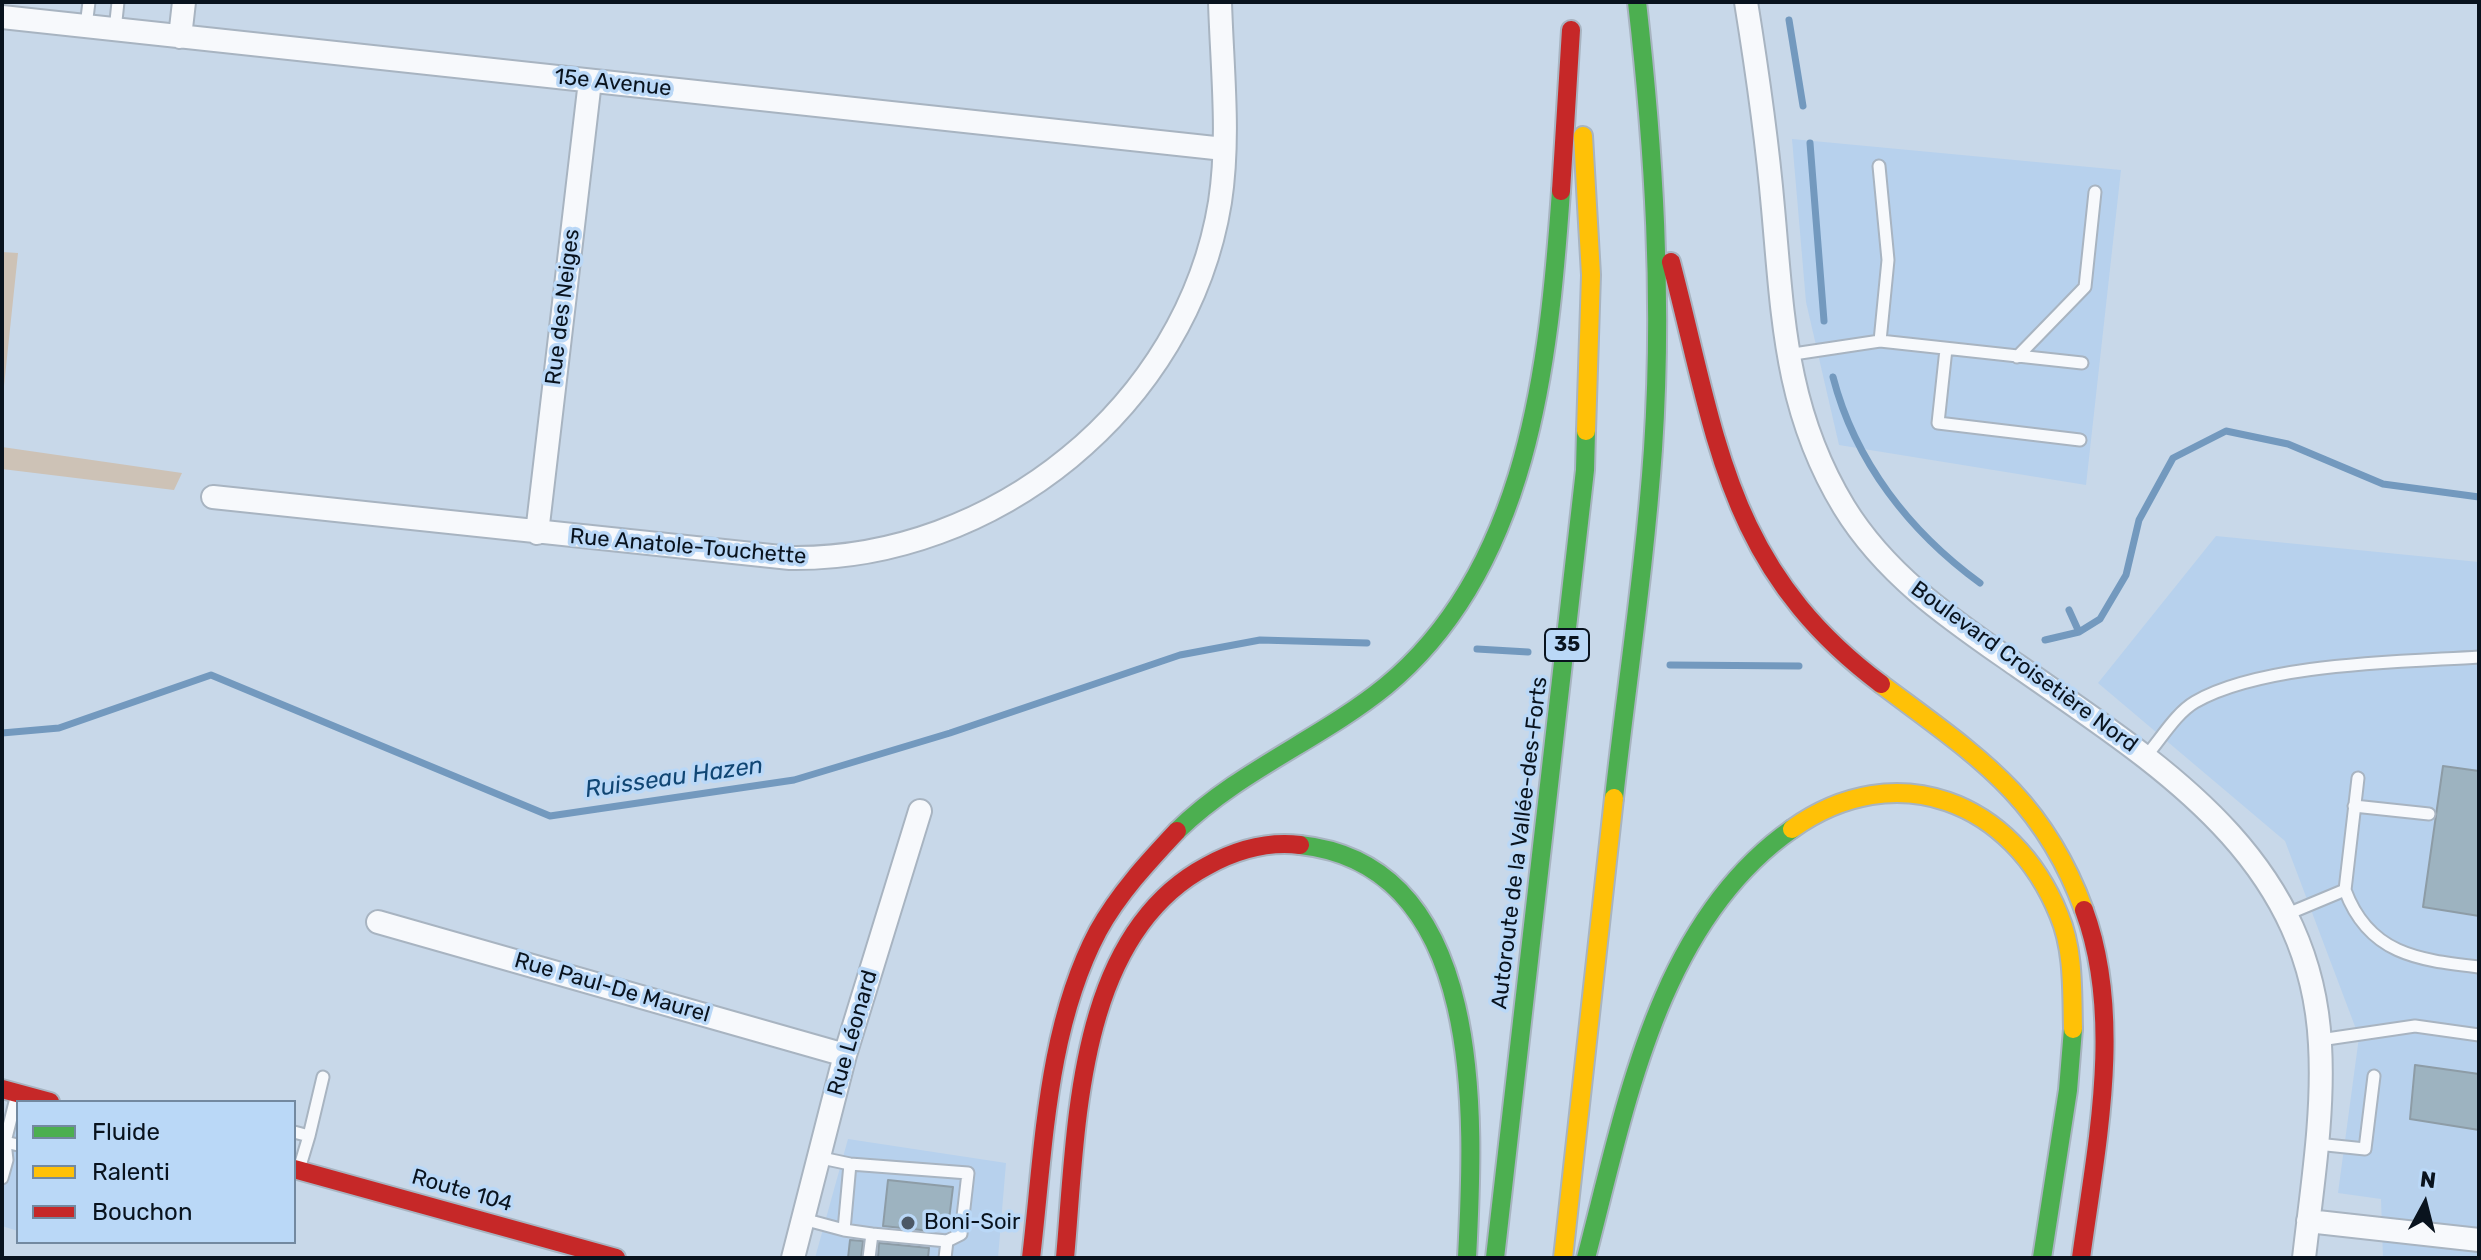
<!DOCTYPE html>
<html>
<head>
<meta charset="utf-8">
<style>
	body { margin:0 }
	#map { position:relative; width:2481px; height:1260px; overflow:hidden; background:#c8d8e9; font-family:Rubik,sans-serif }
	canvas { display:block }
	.frame { position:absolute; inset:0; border:4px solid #09131e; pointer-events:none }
	.legend { position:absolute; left:16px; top:1100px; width:280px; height:144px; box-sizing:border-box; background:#bad8f7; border:2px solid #7389a0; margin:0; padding:10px 14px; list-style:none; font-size:24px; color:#09131e }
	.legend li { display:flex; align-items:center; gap:16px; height:40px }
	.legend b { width:40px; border:2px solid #7389a0 }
	.north { position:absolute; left:2385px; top:1164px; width:80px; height:80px; -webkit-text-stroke:6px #bad8f7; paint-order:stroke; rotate:7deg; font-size:22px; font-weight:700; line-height:32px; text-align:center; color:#09131e }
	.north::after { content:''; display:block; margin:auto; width:28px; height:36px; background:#09131e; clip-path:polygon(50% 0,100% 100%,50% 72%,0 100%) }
</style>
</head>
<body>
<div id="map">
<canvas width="2481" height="1260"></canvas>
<div class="frame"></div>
<ul class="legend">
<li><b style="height:10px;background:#4caf50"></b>Fluide</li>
<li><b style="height:10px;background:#ffc107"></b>Ralenti</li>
<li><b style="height:10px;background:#c62828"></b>Bouchon</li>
</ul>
<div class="north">N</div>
</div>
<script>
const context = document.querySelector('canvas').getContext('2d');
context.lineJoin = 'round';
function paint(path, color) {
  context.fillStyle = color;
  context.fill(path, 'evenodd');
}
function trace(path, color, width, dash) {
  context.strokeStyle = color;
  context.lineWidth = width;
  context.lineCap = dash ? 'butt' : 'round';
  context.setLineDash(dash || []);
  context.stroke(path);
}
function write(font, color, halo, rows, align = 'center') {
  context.font = font + ' Rubik,sans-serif';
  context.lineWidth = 7;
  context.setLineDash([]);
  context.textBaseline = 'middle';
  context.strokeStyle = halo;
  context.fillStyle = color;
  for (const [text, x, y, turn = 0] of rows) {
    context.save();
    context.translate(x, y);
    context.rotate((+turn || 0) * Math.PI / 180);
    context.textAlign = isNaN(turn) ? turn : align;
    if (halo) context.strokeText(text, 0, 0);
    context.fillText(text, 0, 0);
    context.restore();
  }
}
paint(new Path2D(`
	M 1792,139 L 2121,170 L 2086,485 L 1839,445 L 1806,302 Z
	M 2216,536 L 2479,562 L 2479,1258 L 2383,1258 L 2381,1199 L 2338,1193 L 2359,1037 L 2285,841 L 2098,683 Z
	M 2,1124 L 18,1129 L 18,1231 L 2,1226 Z
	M 848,1139 L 1006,1163 L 998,1258 L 815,1258 Z`), '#b7d1ed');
paint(new Path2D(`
	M 2,252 L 18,253 L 2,405 Z
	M 2,447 L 182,473 L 174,490 L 2,469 Z`), '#cdc2b6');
trace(new Path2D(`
	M 1789,20 L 1803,106
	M 1810,143 L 1824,321
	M 1833,377 C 1855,462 1910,532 1980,583
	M 2069,610 L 2079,632
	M 2045,640 L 2079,632 L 2100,619 L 2126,575 L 2139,520 L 2173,458 L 2226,431 L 2288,444 L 2383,484 L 2479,497
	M 1477,649 L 1528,652
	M 1670,665 L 1799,666
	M 2,733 L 59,728 L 211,675 L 550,816 L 794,780 L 950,733 L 1180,655 L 1260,640 L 1367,643`), '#7399be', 7);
const building = new Path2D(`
	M 2443,766 L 2479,771 L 2479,916 L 2423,907 Z
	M 2415,1065 L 2479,1074 L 2479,1130 L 2410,1119 Z
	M 888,1180 L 953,1187 L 948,1228 L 931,1226 L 931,1231 L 883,1226 Z
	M 850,1240 L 863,1241 L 861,1258 L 848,1258 Z
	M 879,1243 L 929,1248 L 928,1258 L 878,1258 Z`);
paint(building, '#9db3c0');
trace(building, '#8d9ca6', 2);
const lane = new Path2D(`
	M 86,26 L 89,2
	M 115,30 L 118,2
	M 1880,341 L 2082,363
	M 1946,349 L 1938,423 L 2080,440
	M 1787,355 L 1880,341 L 1888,260 L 1879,166
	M 2017,357 L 2085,287 L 2095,192
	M 2146,756 C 2161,739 2176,713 2195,702 C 2263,663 2401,662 2479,657
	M 2354,806 L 2429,814
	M 2345,890 C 2369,955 2419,960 2479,967
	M 2285,915 L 2345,890 L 2358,778
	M 2320,1040 L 2415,1026 L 2479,1035
	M 17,1094 L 5,1142 L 18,1145
	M 294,1132 L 309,1136 L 300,1166
	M 309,1136 L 323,1077
	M 2317,1144 L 2365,1149 L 2374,1076
	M 817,1157 L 850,1164 L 968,1173 L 961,1234 L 947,1241
	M 850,1164 L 844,1230 L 872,1234
	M 2,1178 L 7,1160 L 5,1142
	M 803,1219 L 844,1230
	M 869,1258 L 872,1234 L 947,1241 L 945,1258`);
const street = new Path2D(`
	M 1746,2 C 1757,70 1767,139 1773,208 C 1783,317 1785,410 1844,507 C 1887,577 1952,620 2018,666 C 2156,763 2310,854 2320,1044 C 2324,1115 2312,1187 2304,1258
	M 2,17 L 1224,149
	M 180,37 L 184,2
	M 213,497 L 790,558 C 994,561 1187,406 1220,202 C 1230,137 1222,68 1220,2
	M 537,533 L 590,81
	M 378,922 L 845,1055
	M 2308,1221 L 2479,1240
	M 793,1258 L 845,1055 L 920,811`);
const fast = new Path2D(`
	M 1614,798 C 1627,682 1645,565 1653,449 C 1663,299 1654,151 1637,2
	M 1177,831 C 1238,771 1321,739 1386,686 C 1529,568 1549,362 1561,191
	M 1300,845 C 1488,865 1474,1121 1467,1258
	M 1495,1258 L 1585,470 L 1586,431
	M 1586,1258 C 1625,1110 1657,923 1792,829
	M 2042,1258 L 2068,1090 L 2073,1029`);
const slow = new Path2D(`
	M 1583,136 L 1591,275 L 1586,431
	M 1881,684 C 1974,754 2042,795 2084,910
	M 1792,829 C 1896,755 2013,801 2059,915 C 2074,950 2072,992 2073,1029
	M 1563,1258 L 1614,798`);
const jam = new Path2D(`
	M 1561,191 L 1571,30
	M 1671,262 C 1717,436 1725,567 1881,684
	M 2,1089 L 50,1102
	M 294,1169 L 616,1258
	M 1031,1258 C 1044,1150 1046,1029 1098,931 C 1119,893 1148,862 1177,831
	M 1065,1258 C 1077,1128 1075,936 1207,866 C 1236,850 1267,841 1300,845
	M 2081,1258 C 2096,1147 2124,1018 2084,910`);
trace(lane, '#a8b4c1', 15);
trace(street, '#a8b4c1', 26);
trace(fast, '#a8b4c1', 22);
trace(slow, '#a8b4c1', 22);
trace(jam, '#a8b4c1', 22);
trace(lane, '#f7f9fc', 11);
trace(street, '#f7f9fc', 22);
trace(fast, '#4caf50', 18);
trace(slow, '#ffc107', 18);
trace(jam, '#c62828', 18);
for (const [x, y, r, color] of [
	[908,1223,8,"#4c5865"]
]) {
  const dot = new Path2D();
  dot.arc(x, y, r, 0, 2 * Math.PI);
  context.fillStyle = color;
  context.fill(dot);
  trace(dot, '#bad8f7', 3);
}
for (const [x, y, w] of [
	[1567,645,44]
]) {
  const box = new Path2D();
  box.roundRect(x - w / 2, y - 16, w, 32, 6);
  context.fillStyle = '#bad8f7';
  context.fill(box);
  trace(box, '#09131e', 2);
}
write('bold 20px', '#09131e', null, [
	["35",1567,645]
]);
write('22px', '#09131e', '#bad8f7', [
	["15e Avenue",613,83,6],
	["Rue des Neiges",563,307,-83],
	["Rue Anatole-Touchette",688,547,5],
	["Boulevard Croisetière Nord",2024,667,36],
	["Autoroute de la Vallée-des-Forts",1520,843,-83],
	["Rue Paul-De Maurel",612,988,16],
	["Rue Léonard",853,1033,-74],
	["Route 104",462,1191,16]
]);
write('22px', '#09131e', '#bad8f7', [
	["Boni-Soir",924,1223]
], 'left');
write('italic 24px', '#104674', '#bad8f7', [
	["Ruisseau Hazen",674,778,-8]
]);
</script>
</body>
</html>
